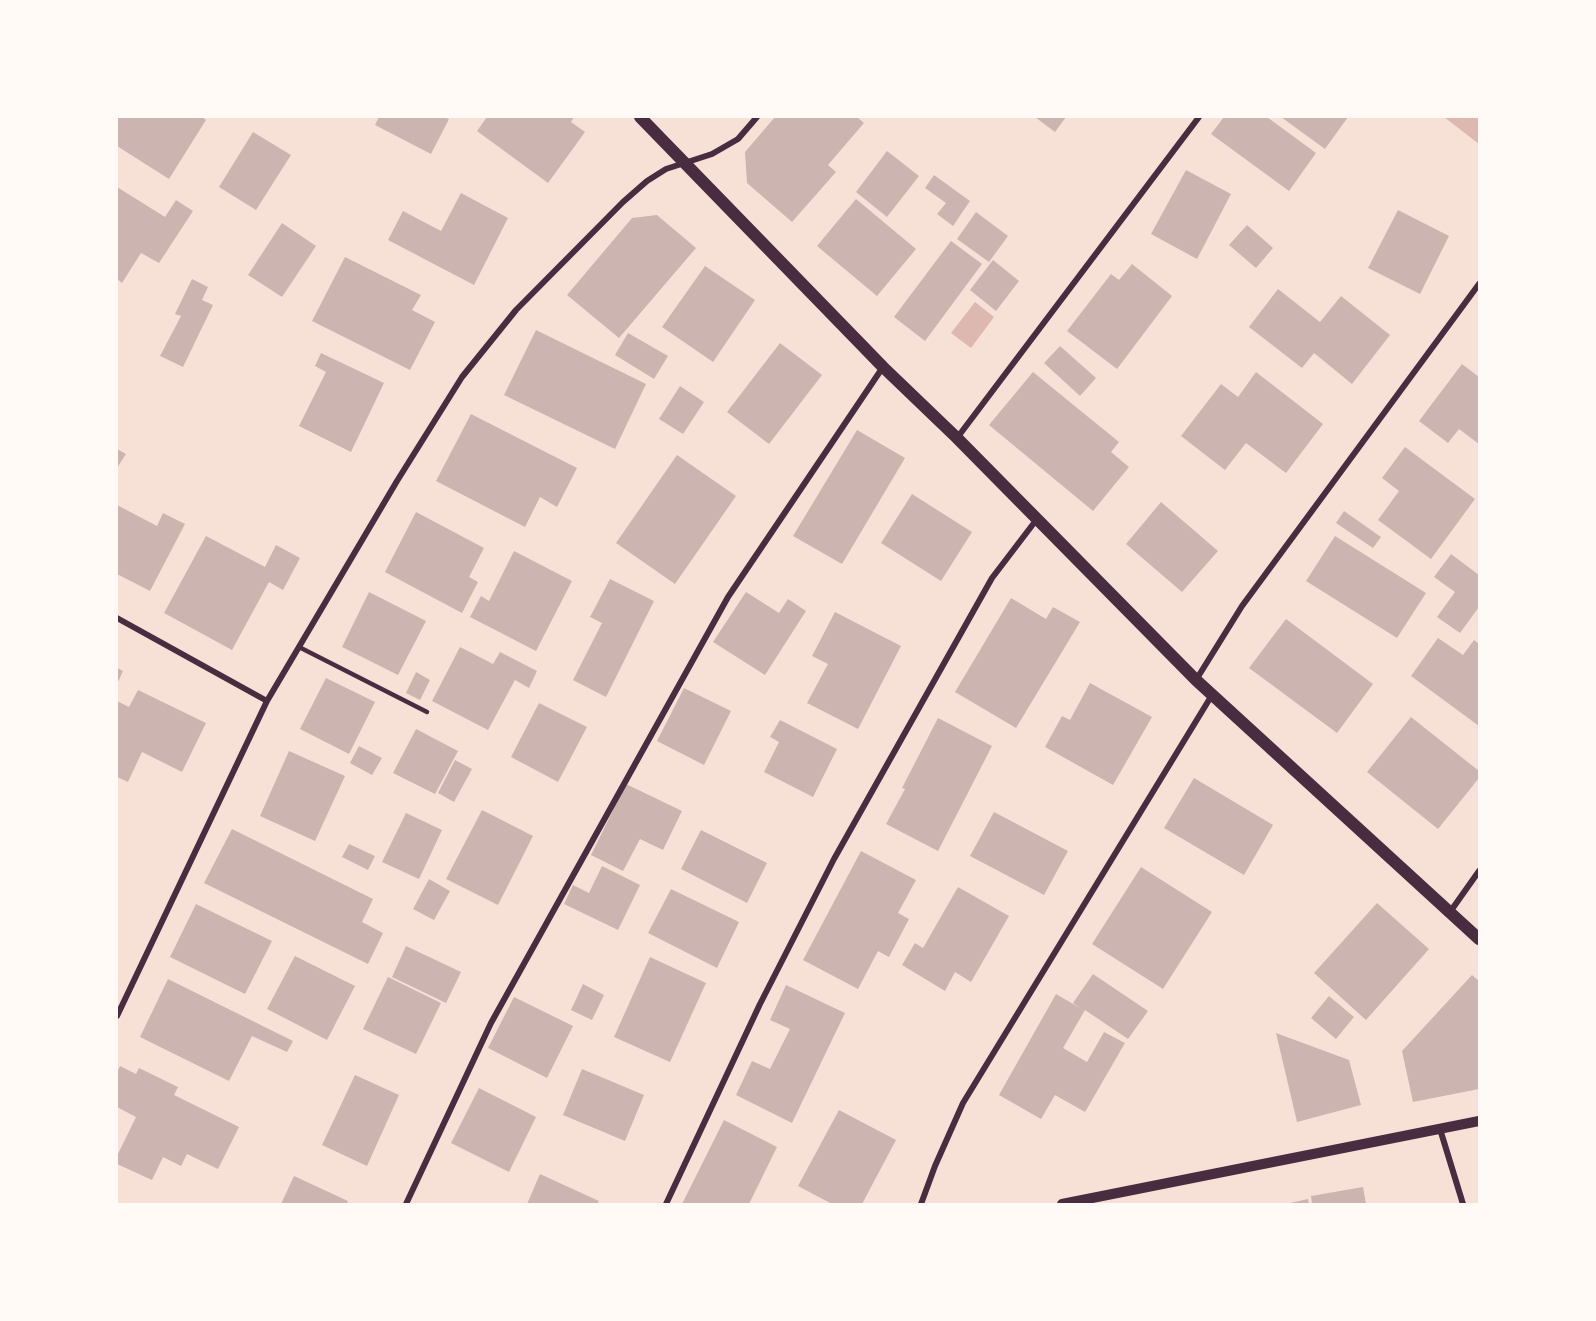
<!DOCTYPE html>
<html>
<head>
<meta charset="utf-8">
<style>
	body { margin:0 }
	#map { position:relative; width:1596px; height:1321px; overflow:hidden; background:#f7e1d7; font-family:Commissioner,sans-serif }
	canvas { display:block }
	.frame { position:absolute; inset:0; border:118px solid #fffaf5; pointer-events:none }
</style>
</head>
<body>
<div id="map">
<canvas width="1596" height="1321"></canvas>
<div class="frame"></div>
</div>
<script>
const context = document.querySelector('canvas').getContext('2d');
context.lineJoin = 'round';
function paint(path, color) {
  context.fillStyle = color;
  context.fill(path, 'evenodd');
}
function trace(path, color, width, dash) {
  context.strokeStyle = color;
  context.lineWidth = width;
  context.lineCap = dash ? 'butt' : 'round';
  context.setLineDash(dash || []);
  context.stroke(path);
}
paint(new Path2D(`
	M 1444,117 L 1479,117 L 1479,144 Z
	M 975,302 L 994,317 L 971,348 L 951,333 Z`), '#dcb8b0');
paint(new Path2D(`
	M 117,117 L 202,117 L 206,120 L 169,179 L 117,146 Z
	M 379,117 L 444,117 L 449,119 L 431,154 L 375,125 Z
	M 487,117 L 574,117 L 571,122 L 585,132 L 548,183 L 477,131 Z
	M 775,117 L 857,117 L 864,123 L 828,165 L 836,172 L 792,222 L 747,183 L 745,152 Z
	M 1035,117 L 1066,117 L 1055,132 Z
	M 1224,117 L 1267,117 L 1316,153 L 1289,191 L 1211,134 Z
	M 1281,117 L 1348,117 L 1325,149 Z
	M 253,132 L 291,155 L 256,210 L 219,187 Z
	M 887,151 L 919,176 L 887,217 L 856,192 Z
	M 1186,170 L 1231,194 L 1197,259 L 1151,234 Z
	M 934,175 L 970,201 L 953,226 L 937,214 L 946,203 L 925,188 Z
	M 117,187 L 165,217 L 176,200 L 193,211 L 159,263 L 141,253 L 122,283 L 117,279 Z
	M 461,193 L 508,218 L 474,285 L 388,240 L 403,211 L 441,231 Z
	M 856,199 L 916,249 L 877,296 L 817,246 Z
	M 1398,210 L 1449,236 L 1420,294 L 1368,268 Z
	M 976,212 L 1008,236 L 989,262 L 957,239 Z
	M 657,215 L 696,248 L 619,338 L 567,295 L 632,218 Z
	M 282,223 L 316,246 L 282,297 L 248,275 Z
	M 1247,225 L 1273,248 L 1256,268 L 1229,245 Z
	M 951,241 L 982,264 L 925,341 L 894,317 Z
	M 345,257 L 421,295 L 412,310 L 435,322 L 410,370 L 312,321 Z
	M 993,260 L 1019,281 L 996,311 L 970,290 Z
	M 1132,264 L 1172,296 L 1117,369 L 1067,331 L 1111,274 L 1119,280 Z
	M 705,266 L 755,300 L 713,362 L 662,327 Z
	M 192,279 L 208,287 L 202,300 L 213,305 L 183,367 L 160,356 L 181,316 L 175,314 Z
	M 1278,289 L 1320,322 L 1341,296 L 1390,335 L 1352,384 L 1314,353 L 1302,368 L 1249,327 Z
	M 536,330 L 646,384 L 615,449 L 504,395 Z
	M 628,333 L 668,356 L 654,379 L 615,355 Z
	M 780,343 L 822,375 L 769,444 L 727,412 Z
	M 1060,346 L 1096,378 L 1080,396 L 1044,363 Z
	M 321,353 L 384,383 L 351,452 L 299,426 L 326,372 L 315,366 Z
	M 1462,364 L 1479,377 L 1479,444 L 1459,429 L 1448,443 L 1419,421 Z
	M 1033,372 L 1119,442 L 1111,452 L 1129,467 L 1093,511 L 989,425 Z
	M 1256,372 L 1323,424 L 1286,473 L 1246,443 L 1225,470 L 1181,436 L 1221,384 L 1238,397 Z
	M 680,386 L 704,402 L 683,434 L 659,419 Z
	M 471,414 L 577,468 L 557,507 L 540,497 L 525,527 L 436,481 Z
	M 857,430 L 905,458 L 842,564 L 793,536 Z
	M 1405,447 L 1475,499 L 1431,559 L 1378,520 L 1399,491 L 1382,478 Z
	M 117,449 L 126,454 L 117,468 Z
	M 677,455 L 736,496 L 675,584 L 616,543 Z
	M 912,494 L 972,532 L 941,581 L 881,543 Z
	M 1161,502 L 1218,551 L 1182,592 L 1126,544 Z
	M 117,505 L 157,526 L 163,513 L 185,524 L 150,591 L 117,574 Z
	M 1344,511 L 1381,537 L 1373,548 L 1336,523 Z
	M 416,512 L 484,548 L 469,577 L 478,582 L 462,613 L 385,572 Z
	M 206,536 L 265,567 L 276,545 L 300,558 L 283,590 L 269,582 L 232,650 L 164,613 Z
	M 1335,536 L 1426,593 L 1397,638 L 1306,581 Z
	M 514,551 L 572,581 L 536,651 L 470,617 L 481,596 L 489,601 Z
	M 1451,554 L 1479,575 L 1479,607 L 1460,633 L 1437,617 L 1455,592 L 1434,577 Z
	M 610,579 L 654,601 L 606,697 L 573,680 L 602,623 L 590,617 Z
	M 369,592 L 426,621 L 398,675 L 342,647 Z
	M 746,592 L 779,613 L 788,599 L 806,611 L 765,675 L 713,642 Z
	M 1011,598 L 1046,619 L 1053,607 L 1080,622 L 1016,728 L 955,692 Z
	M 835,612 L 901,646 L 858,729 L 807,703 L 828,664 L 812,656 Z
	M 1286,619 L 1373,684 L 1337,733 L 1249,668 Z
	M 1438,638 L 1463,655 L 1474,640 L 1479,644 L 1479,726 L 1411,676 Z
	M 460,647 L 493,664 L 500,652 L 537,671 L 529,688 L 515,680 L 488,730 L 432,701 Z
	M 117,668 L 123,671 L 117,684 Z
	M 416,672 L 430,680 L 420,700 L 406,693 Z
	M 326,678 L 375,702 L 349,754 L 300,729 Z
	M 1090,683 L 1152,717 L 1113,785 L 1045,747 L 1062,716 L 1070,720 Z
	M 684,688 L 731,711 L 704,765 L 657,741 Z
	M 138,690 L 206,723 L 182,772 L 142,752 L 128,782 L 117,777 L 117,701 L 129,707 Z
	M 539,703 L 587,727 L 558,782 L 511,757 Z
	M 1411,717 L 1479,771 L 1479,778 L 1438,829 L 1367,772 Z
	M 938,718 L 992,746 L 938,851 L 886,824 L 905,789 L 902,788 Z
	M 780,720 L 837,749 L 813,797 L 764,772 L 779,742 L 770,737 Z
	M 416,729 L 458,751 L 435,794 L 393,773 Z
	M 359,746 L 382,758 L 372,775 L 350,763 Z
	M 289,751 L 345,776 L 315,841 L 260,816 Z
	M 455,760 L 472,769 L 454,802 L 438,793 Z
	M 1194,778 L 1273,825 L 1244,875 L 1164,828 Z
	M 626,784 L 682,811 L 663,850 L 640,839 L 623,871 L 591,855 Z
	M 482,810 L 533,836 L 498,905 L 446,879 Z
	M 994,812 L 1068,851 L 1044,895 L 970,856 Z
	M 406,813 L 442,830 L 419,879 L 382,862 Z
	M 232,829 L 373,899 L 362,922 L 383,933 L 368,964 L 204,883 Z
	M 701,830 L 767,863 L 747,903 L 681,869 Z
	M 349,844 L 375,856 L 368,870 L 342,857 Z
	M 861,851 L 916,880 L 898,913 L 909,919 L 889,957 L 878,951 L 858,989 L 803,960 Z
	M 602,866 L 640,885 L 618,930 L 564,904 L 573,885 L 589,893 Z
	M 1141,867 L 1212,912 L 1163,989 L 1092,944 Z
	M 429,879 L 450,891 L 434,920 L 413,909 Z
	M 958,887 L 1009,916 L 971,982 L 955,972 L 945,991 L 902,965 L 915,943 L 923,948 Z
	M 671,889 L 739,922 L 717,968 L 648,933 Z
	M 1377,903 L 1429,949 L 1366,1020 L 1314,973 Z
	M 196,904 L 272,941 L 245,994 L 170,957 Z
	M 406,946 L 461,972 L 446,1003 L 392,977 Z
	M 295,956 L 355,986 L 327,1040 L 267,1009 Z
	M 650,957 L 706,983 L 670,1062 L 614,1037 Z
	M 1093,974 L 1148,1011 L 1128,1039 L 1085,1010 L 1063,1048 L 1087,1062 L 1104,1032 L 1125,1043 L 1085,1112 L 1055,1095 L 1041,1119 L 999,1095 L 1056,994 L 1080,1008 L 1073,1003 Z
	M 1472,975 L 1479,981 L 1479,1089 L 1413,1102 L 1402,1051 Z
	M 388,977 L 441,1003 L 416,1054 L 363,1029 Z
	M 168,979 L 293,1041 L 287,1052 L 252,1036 L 229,1081 L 140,1037 Z
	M 583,984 L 604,995 L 592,1020 L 571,1010 Z
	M 786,985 L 845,1013 L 792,1123 L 736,1095 L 752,1061 L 770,1069 L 790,1029 L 770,1020 Z
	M 1329,996 L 1354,1017 L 1336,1039 L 1311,1018 Z
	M 514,997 L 573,1026 L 547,1078 L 488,1048 Z
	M 1276,1033 L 1349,1060 L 1361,1105 L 1297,1122 Z
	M 120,1066 L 136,1074 L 139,1068 L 178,1087 L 174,1095 L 239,1127 L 218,1169 L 187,1154 L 181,1166 L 163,1157 L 152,1180 L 117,1164 L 117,1156 L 136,1117 L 117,1107 L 117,1072 Z
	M 582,1069 L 644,1095 L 625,1141 L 563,1115 Z
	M 355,1075 L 399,1095 L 367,1166 L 322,1145 Z
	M 479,1088 L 536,1117 L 509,1172 L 451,1143 Z
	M 839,1110 L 896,1140 L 862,1204 L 832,1204 L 798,1186 Z
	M 724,1120 L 777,1147 L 749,1204 L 682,1204 Z
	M 540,1174 L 599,1201 L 597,1204 L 527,1204 Z
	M 294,1176 L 348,1201 L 347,1204 L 281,1204 Z
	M 1363,1187 L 1366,1204 L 1312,1204 L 1311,1196 Z
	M 1308,1199 L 1309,1204 L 1290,1204 L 1290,1203 Z`), '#ccb4b1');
trace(new Path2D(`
	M 299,647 L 427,712`), '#4a2c40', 4.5);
trace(new Path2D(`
	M 957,438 L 1199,117
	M 117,618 L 267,701
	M 1196,680 L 1242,606 L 1479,284
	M 1450,912 L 1479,871
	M 117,1016 L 267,701 L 397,481 L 462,377 L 516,310 L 623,202 L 647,181 L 666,169 L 712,154 L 738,139 L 757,117
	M 1440,1129 L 1463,1204
	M 406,1204 L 491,1023 L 728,597 L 883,367
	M 666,1204 L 760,1004 L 834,859 L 992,578 L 1037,519
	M 921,1204 L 935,1166 L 963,1103 L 1212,695`), '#4a2c40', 6);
trace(new Path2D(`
	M 1062,1204 L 1479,1121`), '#4a2c40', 10);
trace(new Path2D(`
	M 640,117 L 883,367 L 957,438 L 1196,680 L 1479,939`), '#4a2c40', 12);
</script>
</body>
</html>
